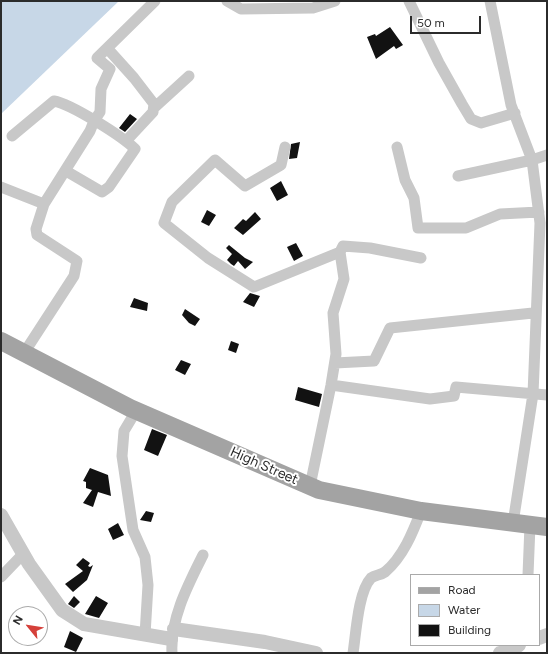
<!DOCTYPE html>
<html>
<head>
<meta charset="utf-8">
<style>
	body { margin:0 }
	#map { position:relative; width:548px; height:654px; overflow:hidden; background:#fff; font-family:Figtree,sans-serif }
	canvas { display:block }
	.frame { position:absolute; inset:0; border:2px solid #2b2b2b; pointer-events:none }
	.legend { position:absolute; left:410px; top:574px; width:130px; height:72px; box-sizing:border-box; background:#fff; border:1px solid #aaa; margin:0; padding:5px 7px; list-style:none; font-size:12px; color:#2b2b2b }
	.legend li { display:flex; align-items:center; gap:8px; height:20px }
	.legend b { width:20px; border:1px solid #aaa }
	.north { position:absolute; left:8px; top:606px; width:40px; height:40px; box-sizing:border-box; background:#fff; border:1px solid #aaa; border-radius:50%; rotate:300deg; font-size:11px; font-weight:700; line-height:16px; text-align:center; color:#2b2b2b }
	.north::after { content:''; display:block; margin:auto; width:14px; height:18px; background:#d5403a; clip-path:polygon(50% 0,100% 100%,50% 72%,0 100%) }
	.scale { position:absolute; left:410px; top:16px; width:71px; height:18px; box-sizing:border-box; border:2px solid #2b2b2b; border-top:0; padding-left:5px; font-size:12px; line-height:14px; white-space:nowrap; color:#2b2b2b; -webkit-text-stroke:3px #fff; paint-order:stroke }
</style>
</head>
<body>
<div id="map">
<canvas width="548" height="654"></canvas>
<div class="frame"></div>
<ul class="legend">
<li><b style="height:5px;background:#a3a3a3"></b>Road</li>
<li><b style="height:11px;background:#c7d7e7"></b>Water</li>
<li><b style="height:11px;background:#121212"></b>Building</li>
</ul>
<div class="north">N</div>
<div class="scale">50 m</div>
</div>
<script>
const context = document.querySelector('canvas').getContext('2d');
context.lineJoin = 'round';
function paint(path, color) {
  context.fillStyle = color;
  context.fill(path, 'evenodd');
}
function trace(path, color, width, dash) {
  context.strokeStyle = color;
  context.lineWidth = width;
  context.lineCap = dash ? 'butt' : 'round';
  context.setLineDash(dash || []);
  context.stroke(path);
}
function write(font, color, halo, rows, align = 'center') {
  context.font = font + ' Figtree,sans-serif';
  context.lineWidth = 4;
  context.setLineDash([]);
  context.textBaseline = 'middle';
  context.strokeStyle = halo;
  context.fillStyle = color;
  for (const [text, x, y, turn = 0] of rows) {
    context.save();
    context.translate(x, y);
    context.rotate((+turn || 0) * Math.PI / 180);
    context.textAlign = isNaN(turn) ? turn : align;
    if (halo) context.strokeText(text, 0, 0);
    context.fillText(text, 0, 0);
    context.restore();
  }
}
paint(new Path2D(`
	M 1,1 L 119,1 L 1,114 Z`), '#c7d7e7');
paint(new Path2D(`
	M 390,27 L 403,45 L 396,49 L 394,46 L 376,59 L 367,37 L 375,34 L 376,36 Z
	M 130,114 L 137,119 L 125,132 L 119,128 Z
	M 300,142 L 297,158 L 289,159 L 291,144 Z
	M 281,181 L 288,195 L 277,201 L 270,188 Z
	M 207,210 L 216,215 L 209,226 L 201,222 Z
	M 255,212 L 261,219 L 243,235 L 234,228 L 243,219 L 246,221 Z
	M 296,243 L 303,256 L 294,261 L 287,247 Z
	M 229,245 L 245,258 L 253,262 L 245,269 L 238,261 L 234,266 L 231,264 L 227,260 L 232,254 L 226,248 Z
	M 250,293 L 260,296 L 254,307 L 243,302 Z
	M 134,298 L 148,303 L 147,311 L 130,307 Z
	M 185,309 L 200,319 L 195,326 L 189,323 L 182,315 Z
	M 231,341 L 239,344 L 236,353 L 228,350 Z
	M 181,360 L 191,364 L 185,375 L 175,370 Z
	M 298,387 L 322,394 L 319,407 L 295,400 Z
	M 152,429 L 167,435 L 158,456 L 144,450 Z
	M 90,468 L 108,475 L 111,496 L 98,492 L 93,507 L 83,503 L 92,490 L 86,488 L 86,482 L 83,481 Z
	M 146,511 L 154,513 L 151,522 L 140,520 Z
	M 118,523 L 124,535 L 113,540 L 108,529 Z
	M 83,558 L 90,563 L 88,566 L 90,567 L 93,565 L 87,580 L 73,592 L 65,584 L 83,571 L 76,565 Z
	M 74,596 L 80,602 L 74,608 L 68,604 Z
	M 96,596 L 108,603 L 99,618 L 85,614 Z
	M 70,631 L 83,638 L 76,652 L 64,647 Z`), '#121212');
trace(new Path2D(`
	M 227,1 L 241,9 L 313,8 L 335,1
	M 409,1 L 439,63 L 462,104 L 471,119 L 481,123 L 515,113
	M 490,1 L 511,105 L 532,160 L 540,223 L 533,394 L 513,523
	M 107,48 L 134,78 L 154,104 L 153,112 L 126,141
	M 155,107 L 189,76
	M 12,136 L 54,101 C 71,104 122,136 135,149 L 109,187 L 102,192 L 66,171
	M 285,147 L 281,165 L 245,186 L 215,160 L 172,202 L 164,223 L 208,258 L 254,287 L 340,252
	M 397,147 L 405,180 L 414,198 L 418,228 L 466,228 L 500,214 L 539,212
	M 458,176 L 532,160 L 547,155
	M 1,187 L 44,204
	M 24,353 L 74,276 L 77,261 L 37,235 L 36,229 L 44,204 L 90,131 L 94,121 L 100,112 L 101,89 L 110,69 L 97,58 L 155,1
	M 335,363 L 374,361 L 390,328 L 533,313
	M 331,385 L 430,399 L 454,396 L 456,387 L 547,395
	M 136,411 L 124,431 L 122,456 L 133,530 L 145,557 L 148,585 L 145,635
	M 310,486 L 331,385 L 336,354 L 333,313 L 344,279 L 340,252 L 343,246 L 370,248 L 421,258
	M 528,575 L 530,525
	M 1,577 L 23,554
	M 172,653 C 170,619 188,585 203,555
	M 353,653 C 356,634 358,592 371,578 C 375,575 381,575 385,572 C 403,557 413,532 421,511`), '#c8c8c8', 11);
trace(new Path2D(`
	M 1,515 L 29,564 L 62,610 L 84,624 L 171,639
	M 174,629 L 265,642 L 316,653
	M 539,638 L 547,635
	M 500,653 L 508,652 L 519,645`), '#c8c8c8', 14);
trace(new Path2D(`
	M 1,341 L 130,408 L 319,490 L 421,511 L 547,527`), '#a3a3a3', 18);
write('14px', '#2b2b2b', '#fff', [
	["High Street",264,466,24]
]);
</script>
</body>
</html>
